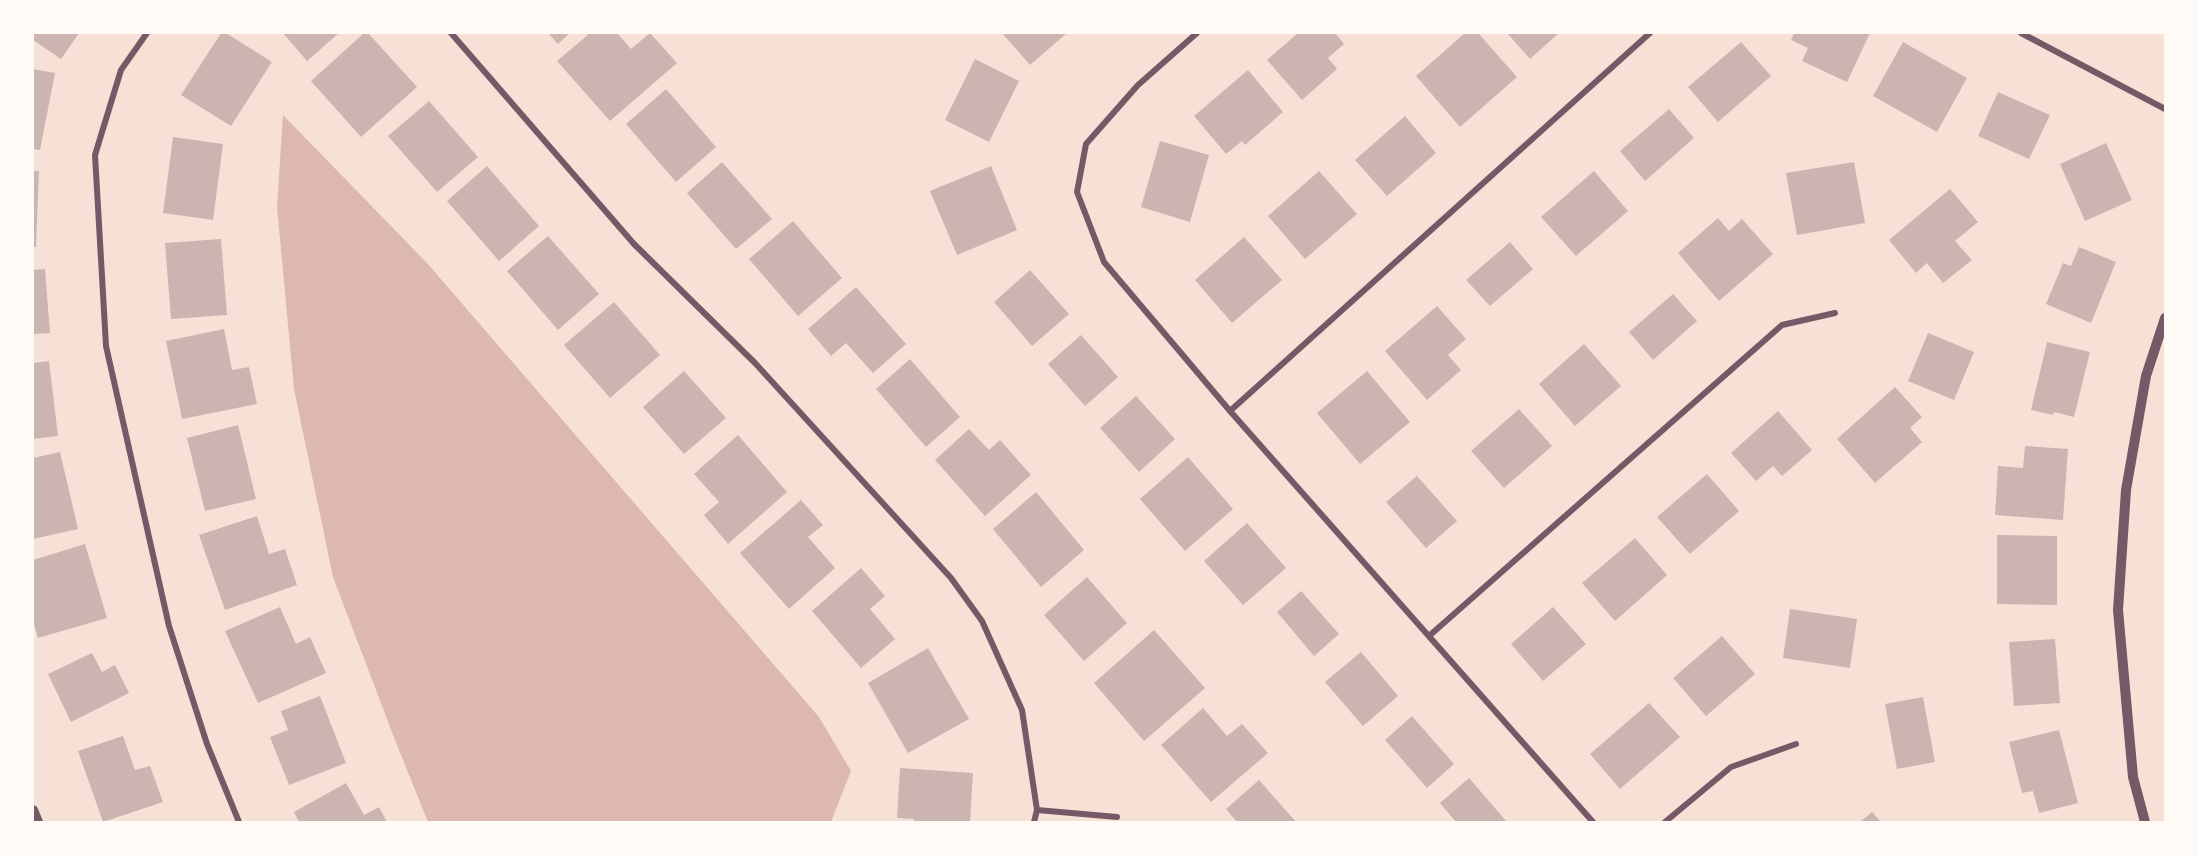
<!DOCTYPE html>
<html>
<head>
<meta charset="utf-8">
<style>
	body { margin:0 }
	#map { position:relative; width:2198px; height:855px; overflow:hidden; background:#f7e1d7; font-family:"DM Sans",sans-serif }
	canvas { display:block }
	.frame { position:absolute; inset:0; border:34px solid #fffaf5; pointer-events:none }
</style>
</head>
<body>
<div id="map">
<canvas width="2198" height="855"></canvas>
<div class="frame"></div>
</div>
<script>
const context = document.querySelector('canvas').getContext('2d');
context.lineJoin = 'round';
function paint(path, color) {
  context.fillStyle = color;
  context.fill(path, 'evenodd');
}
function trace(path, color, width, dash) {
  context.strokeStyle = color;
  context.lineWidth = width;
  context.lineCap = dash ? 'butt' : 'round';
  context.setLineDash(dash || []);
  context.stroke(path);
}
paint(new Path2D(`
	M 283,115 L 427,263 L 819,717 L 851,771 L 831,822 L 428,822 L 395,740 L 333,577 L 294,389 L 277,207 Z`), '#dcb8b0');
paint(new Path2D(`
	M 33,33 L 79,33 L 61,59 L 33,40 Z
	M 221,33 L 226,33 L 272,62 L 231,126 L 181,95 Z
	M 283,33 L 339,33 L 307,61 Z
	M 364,33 L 368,33 L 417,87 L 361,137 L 311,81 Z
	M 548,33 L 570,33 L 558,44 Z
	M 590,33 L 617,33 L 631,49 L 650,33 L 677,63 L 610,121 L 557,61 Z
	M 1002,33 L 1067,33 L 1030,65 Z
	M 1298,33 L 1335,33 L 1344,44 L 1328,58 L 1337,69 L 1302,100 L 1267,60 Z
	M 1465,33 L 1478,33 L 1517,77 L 1460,127 L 1416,76 Z
	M 1507,33 L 1559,33 L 1530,59 Z
	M 1794,33 L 1870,33 L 1847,82 L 1802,61 L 1808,48 L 1791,40 Z
	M 1741,42 L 1771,76 L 1718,122 L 1688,87 Z
	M 1903,42 L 1967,78 L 1937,132 L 1873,96 Z
	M 975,59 L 1019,81 L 989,142 L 945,120 Z
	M 33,69 L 55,73 L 40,150 L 33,149 Z
	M 1248,70 L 1283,112 L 1245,145 L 1242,141 L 1226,154 L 1194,116 Z
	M 666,89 L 716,147 L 676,182 L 626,124 Z
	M 1998,92 L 2050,115 L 2029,159 L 1978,136 Z
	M 429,101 L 478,157 L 437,192 L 388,136 Z
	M 1669,109 L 1694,138 L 1645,181 L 1620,151 Z
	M 1405,116 L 1436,153 L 1387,196 L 1355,160 Z
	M 173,137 L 223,144 L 213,220 L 163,213 Z
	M 1160,141 L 1209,155 L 1190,222 L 1141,207 Z
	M 2106,143 L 2132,200 L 2085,221 L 2060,164 Z
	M 722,162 L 772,219 L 736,249 L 687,193 Z
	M 1854,162 L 1865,223 L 1797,235 L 1786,173 Z
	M 487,166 L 539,226 L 499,261 L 447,201 Z
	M 991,166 L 1017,230 L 957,255 L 930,191 Z
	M 33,171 L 39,171 L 36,247 L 33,247 Z
	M 1319,171 L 1357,214 L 1305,259 L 1268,216 Z
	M 1594,171 L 1628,211 L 1576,256 L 1541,217 Z
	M 1950,189 L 1978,222 L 1955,241 L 1972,260 L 1943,283 L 1927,263 L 1916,273 L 1889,240 Z
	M 1718,218 L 1729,231 L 1742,219 L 1773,254 L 1719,301 L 1678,253 Z
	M 793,221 L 842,278 L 798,316 L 749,259 Z
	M 548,236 L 599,294 L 558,330 L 507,271 Z
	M 1244,237 L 1282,280 L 1232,323 L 1195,280 Z
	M 221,239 L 227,315 L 171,319 L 165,243 Z
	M 1510,242 L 1533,269 L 1490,306 L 1466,280 Z
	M 2079,247 L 2116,262 L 2091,323 L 2046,304 L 2063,263 L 2071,266 Z
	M 45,269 L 50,333 L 33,334 L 33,270 Z
	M 1030,270 L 1069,314 L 1032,346 L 994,302 Z
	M 856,287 L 906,344 L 873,373 L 846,343 L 831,356 L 808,329 Z
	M 1673,294 L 1697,321 L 1653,360 L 1629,332 Z
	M 614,302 L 660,355 L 610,398 L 564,345 Z
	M 1437,306 L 1466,339 L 1448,355 L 1461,370 L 1427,400 L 1385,351 Z
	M 224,329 L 232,370 L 249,367 L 257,404 L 182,419 L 166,341 Z
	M 1928,333 L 1974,352 L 1954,400 L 1908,381 Z
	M 1081,335 L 1118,377 L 1085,406 L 1048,364 Z
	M 2047,342 L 2090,352 L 2074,417 L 2054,412 L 2053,415 L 2031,410 Z
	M 1584,344 L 1621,386 L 1575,426 L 1539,384 Z
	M 910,359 L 960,417 L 926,447 L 876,389 Z
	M 49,361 L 58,436 L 33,439 L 33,363 Z
	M 684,371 L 726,418 L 684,454 L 643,407 Z
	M 1367,371 L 1410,422 L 1360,464 L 1317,413 Z
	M 1895,387 L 1922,417 L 1910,428 L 1922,442 L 1875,483 L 1837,439 Z
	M 1136,396 L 1175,439 L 1139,472 L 1100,428 Z
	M 1519,409 L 1552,446 L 1504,488 L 1471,451 Z
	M 1778,411 L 1812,450 L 1782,476 L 1773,466 L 1756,481 L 1731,453 Z
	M 238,425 L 256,499 L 205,511 L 187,438 Z
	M 969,429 L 989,450 L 1000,440 L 1031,475 L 985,516 L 935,460 Z
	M 738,435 L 787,492 L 728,544 L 704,515 L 719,502 L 694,474 Z
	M 2025,446 L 2068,449 L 2063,520 L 1995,515 L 1998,466 L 2023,468 Z
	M 60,452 L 78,529 L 33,539 L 33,458 Z
	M 1188,457 L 1233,509 L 1185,551 L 1140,499 Z
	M 1707,474 L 1739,511 L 1690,554 L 1657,517 Z
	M 1417,476 L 1457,521 L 1426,548 L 1386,502 Z
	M 1036,492 L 1084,550 L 1041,587 L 993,529 Z
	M 801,500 L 823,525 L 808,537 L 835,568 L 789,609 L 740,553 Z
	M 257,516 L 269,554 L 285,549 L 297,585 L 225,610 L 199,535 Z
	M 1247,523 L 1286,568 L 1243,605 L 1204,561 Z
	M 1997,535 L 2057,536 L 2057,605 L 1997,604 Z
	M 1635,538 L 1667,575 L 1615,621 L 1582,583 Z
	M 85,544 L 107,618 L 38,638 L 33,621 L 33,560 Z
	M 861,568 L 885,596 L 870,609 L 895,639 L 861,668 L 812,611 Z
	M 1087,577 L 1127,623 L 1084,661 L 1044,615 Z
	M 1301,591 L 1339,634 L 1314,656 L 1277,612 Z
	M 280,607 L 296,644 L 310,637 L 326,673 L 258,703 L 225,631 Z
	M 1553,607 L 1586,644 L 1543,681 L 1511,644 Z
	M 1790,609 L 1857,619 L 1850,668 L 1783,658 Z
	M 1154,630 L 1205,688 L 1144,741 L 1094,683 Z
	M 1722,636 L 1755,674 L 1706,716 L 1673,678 Z
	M 2055,639 L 2060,703 L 2014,706 L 2009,642 Z
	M 928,648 L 969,719 L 908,753 L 868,683 Z
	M 1361,652 L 1398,696 L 1363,726 L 1325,682 Z
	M 92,653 L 102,672 L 115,665 L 129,693 L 71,722 L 48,674 Z
	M 320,696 L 346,763 L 289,785 L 270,737 L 288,730 L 281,711 Z
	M 1923,697 L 1935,762 L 1897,769 L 1885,704 Z
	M 1649,703 L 1680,737 L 1620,789 L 1590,754 Z
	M 1203,708 L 1227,736 L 1242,724 L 1268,753 L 1211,802 L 1161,745 Z
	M 1412,716 L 1454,764 L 1427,788 L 1385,740 Z
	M 2059,730 L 2078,803 L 2039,813 L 2033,791 L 2022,793 L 2009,742 Z
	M 123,736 L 135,770 L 150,766 L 163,802 L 103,822 L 78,751 Z
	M 900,768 L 973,773 L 970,822 L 914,822 L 914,819 L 897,818 Z
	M 1469,778 L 1507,822 L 1456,822 L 1440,803 Z
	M 1259,780 L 1296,822 L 1237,822 L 1226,809 Z
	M 346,783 L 364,815 L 379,807 L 387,822 L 299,822 L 294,812 Z
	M 1872,812 L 1881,822 L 1860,822 Z`), '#ccb4b1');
trace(new Path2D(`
	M 147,33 L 121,70 L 95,155 L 106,346 L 169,626 L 207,744 L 239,822
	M 451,33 L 634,244 L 755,363 L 951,578 L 982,621 L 1022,710 L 1037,810 L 1034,822
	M 1197,33 L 1138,85 L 1086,144 L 1077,192 L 1104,262 L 1230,411 L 1593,822
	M 2021,33 L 2165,109
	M 1230,411 L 1650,33
	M 1429,636 L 1782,325 L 1835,313
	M 1037,810 L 1117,817
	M 1665,822 L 1731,767 L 1796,744`), '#755966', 6);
trace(new Path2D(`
	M 33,810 L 38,822
	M 2145,822 L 2133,777 L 2118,610 L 2126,490 L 2146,376 L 2165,318`), '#755966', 10);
</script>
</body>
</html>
